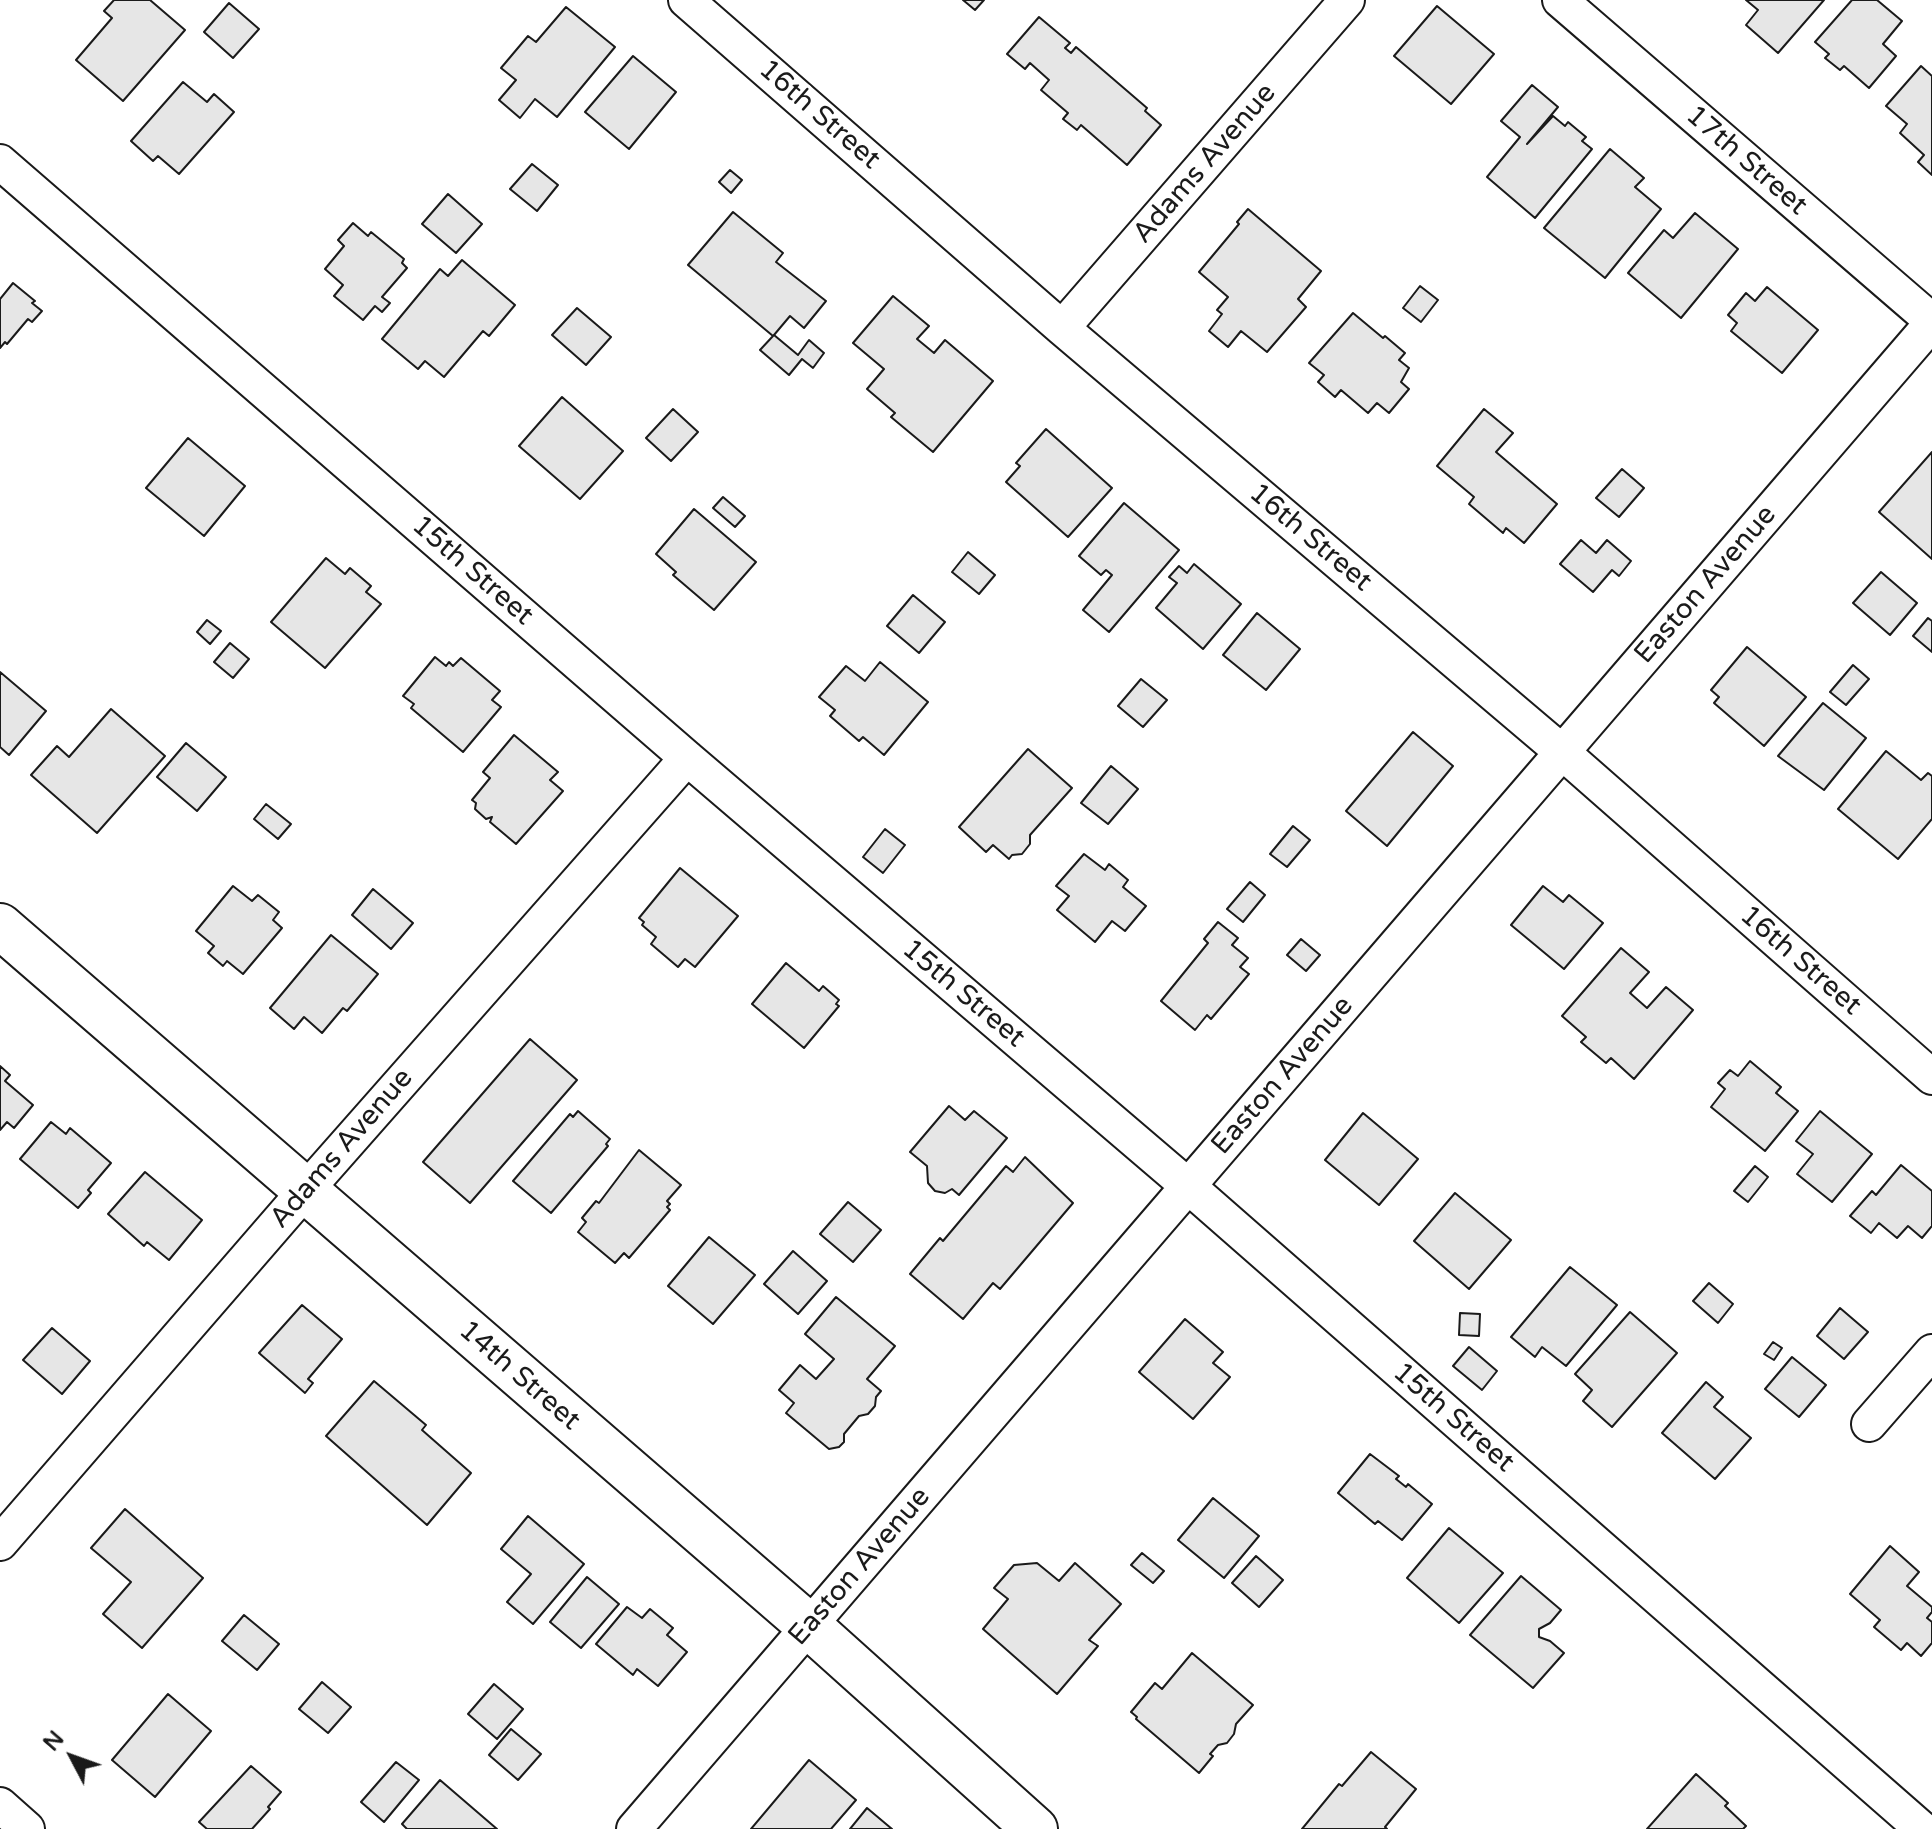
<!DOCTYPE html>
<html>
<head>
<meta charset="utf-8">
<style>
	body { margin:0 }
	#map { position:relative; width:1932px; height:1829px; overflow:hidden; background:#fff; font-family:"Varela Round",sans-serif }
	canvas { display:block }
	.north { position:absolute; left:32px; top:1717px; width:80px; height:80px; -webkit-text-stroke:6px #fff; paint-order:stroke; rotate:311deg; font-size:22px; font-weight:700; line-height:32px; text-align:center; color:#1a1a1a }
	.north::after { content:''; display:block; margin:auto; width:28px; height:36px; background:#1a1a1a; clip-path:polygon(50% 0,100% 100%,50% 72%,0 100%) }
</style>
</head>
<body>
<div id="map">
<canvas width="1932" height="1829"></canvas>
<div class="north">N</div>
</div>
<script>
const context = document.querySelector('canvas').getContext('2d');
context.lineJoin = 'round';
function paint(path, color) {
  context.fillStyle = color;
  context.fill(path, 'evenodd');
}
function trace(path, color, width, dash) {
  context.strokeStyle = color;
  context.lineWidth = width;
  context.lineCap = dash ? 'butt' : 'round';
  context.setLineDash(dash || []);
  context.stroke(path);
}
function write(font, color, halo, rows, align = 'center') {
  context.font = font + ' "Varela Round",sans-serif';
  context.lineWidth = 6;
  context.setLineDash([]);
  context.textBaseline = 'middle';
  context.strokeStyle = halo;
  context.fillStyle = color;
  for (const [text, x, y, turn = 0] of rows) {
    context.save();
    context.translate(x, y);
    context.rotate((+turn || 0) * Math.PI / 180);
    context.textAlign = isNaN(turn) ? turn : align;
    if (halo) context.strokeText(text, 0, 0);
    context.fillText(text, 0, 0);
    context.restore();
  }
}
const building = new Path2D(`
	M 114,0 L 150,0 L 185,30 L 123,101 L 76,60 L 112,18 L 104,11 Z
	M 963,0 L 984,0 L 975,10 Z
	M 1746,0 L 1824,0 L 1778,53 L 1746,25 L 1758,10 Z
	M 1852,0 L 1877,0 L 1902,21 L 1883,44 L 1896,56 L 1869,88 L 1844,66 L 1840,70 L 1825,58 L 1829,54 L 1815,42 Z
	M 229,3 L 259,29 L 233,58 L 204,32 Z
	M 1437,6 L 1494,54 L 1451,104 L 1394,56 Z
	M 566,7 L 615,47 L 557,117 L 535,99 L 520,118 L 499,100 L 516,80 L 501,68 L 528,36 L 536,42 Z
	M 1039,17 L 1070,43 L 1065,48 L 1071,53 L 1076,47 L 1147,108 L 1145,111 L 1161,125 L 1127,165 L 1081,125 L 1077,130 L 1063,119 L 1068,113 L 1041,90 L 1049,80 L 1030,63 L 1025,69 L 1007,54 Z
	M 633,56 L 676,92 L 629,149 L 585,112 Z
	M 1921,66 L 1932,76 L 1932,175 L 1918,162 L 1924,155 L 1900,133 L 1907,124 L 1886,106 Z
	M 183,82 L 207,102 L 214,94 L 234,112 L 179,174 L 158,156 L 153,161 L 131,141 Z
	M 1532,85 L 1558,107 L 1527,144 L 1553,116 L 1565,126 L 1568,122 L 1586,137 L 1582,141 L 1592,149 L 1535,218 L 1487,177 L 1520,137 L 1501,121 Z
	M 1610,149 L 1644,178 L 1635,187 L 1661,209 L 1605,278 L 1544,228 Z
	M 532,164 L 558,185 L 537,211 L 510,189 Z
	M 730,170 L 742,180 L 731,193 L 719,182 Z
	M 448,194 L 482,224 L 456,253 L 422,224 Z
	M 1248,209 L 1321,271 L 1298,299 L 1306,307 L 1267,352 L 1241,331 L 1228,347 L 1209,331 L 1222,314 L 1217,310 L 1228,297 L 1199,272 L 1239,224 L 1237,222 Z
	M 733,212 L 783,253 L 776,262 L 826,301 L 804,328 L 790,316 L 774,335 L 798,355 L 809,340 L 824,353 L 813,368 L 802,359 L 789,375 L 760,350 L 773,336 L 688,265 Z
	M 1695,213 L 1738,249 L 1681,318 L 1628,273 L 1664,230 L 1673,238 Z
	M 353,223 L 368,236 L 371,232 L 404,259 L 402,263 L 407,268 L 382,297 L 390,303 L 382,312 L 375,306 L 363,320 L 334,296 L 343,285 L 325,269 L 344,246 L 338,240 Z
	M 462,260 L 515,305 L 489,336 L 483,331 L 444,377 L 425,361 L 418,369 L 382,339 L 440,269 L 448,276 Z
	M 13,283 L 35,301 L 32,303 L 42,311 L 32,322 L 28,319 L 7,344 L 5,342 L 0,348 L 0,299 Z
	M 1420,286 L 1438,300 L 1421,322 L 1403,308 Z
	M 1767,287 L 1818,330 L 1782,373 L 1731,331 L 1737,323 L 1728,315 L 1746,293 L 1755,301 Z
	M 893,296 L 929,326 L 917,339 L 934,353 L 945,340 L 993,381 L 933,452 L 891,417 L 895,413 L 867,389 L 884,369 L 853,343 Z
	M 577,308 L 611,337 L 586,365 L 552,335 Z
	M 1353,313 L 1383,338 L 1385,336 L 1405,353 L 1399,360 L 1409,368 L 1401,382 L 1409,389 L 1389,413 L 1377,403 L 1368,413 L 1341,390 L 1335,397 L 1318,382 L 1324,375 L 1309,363 Z
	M 562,397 L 623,451 L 580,499 L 519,446 Z
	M 673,409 L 698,432 L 671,461 L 646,438 Z
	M 1484,409 L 1513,433 L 1496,452 L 1557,504 L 1524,543 L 1506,528 L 1503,533 L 1469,504 L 1474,497 L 1437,466 Z
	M 1046,429 L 1112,488 L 1068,537 L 1006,482 L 1020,466 L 1016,463 Z
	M 188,438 L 245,486 L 204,536 L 146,488 Z
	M 1932,452 L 1932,559 L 1879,512 Z
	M 1622,469 L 1644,488 L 1619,517 L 1596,498 Z
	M 723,497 L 745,516 L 735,527 L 713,508 Z
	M 1124,503 L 1179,550 L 1109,632 L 1083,610 L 1112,575 L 1106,570 L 1101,575 L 1079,556 Z
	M 694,509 L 756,562 L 714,610 L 673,575 L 676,572 L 656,554 Z
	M 1581,540 L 1596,553 L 1607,540 L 1631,561 L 1619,576 L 1612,570 L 1593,592 L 1560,564 Z
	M 968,552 L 995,575 L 979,594 L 952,572 Z
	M 326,558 L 345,574 L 350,568 L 371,586 L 366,592 L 381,604 L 325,668 L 271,622 Z
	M 1194,564 L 1241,604 L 1203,649 L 1156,608 L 1177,583 L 1169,577 L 1179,566 L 1187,573 Z
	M 1881,572 L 1917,603 L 1890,635 L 1853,603 Z
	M 913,595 L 945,622 L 919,653 L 887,626 Z
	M 1257,613 L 1300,649 L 1266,690 L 1223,655 Z
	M 1928,618 L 1932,621 L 1932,652 L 1913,636 Z
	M 207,620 L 221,631 L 210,644 L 197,632 Z
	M 230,643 L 249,659 L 233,678 L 214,662 Z
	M 1747,647 L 1806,697 L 1764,746 L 1714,703 L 1719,697 L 1711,690 Z
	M 435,657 L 446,666 L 449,662 L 453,666 L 461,658 L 500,691 L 492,700 L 501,707 L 463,752 L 411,708 L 414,704 L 403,696 Z
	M 880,662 L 928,702 L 884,755 L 863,737 L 859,741 L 830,716 L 835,710 L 819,697 L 846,666 L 865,681 Z
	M 1853,665 L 1869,679 L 1846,705 L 1830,692 Z
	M 0,672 L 46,711 L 9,755 L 0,747 Z
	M 1141,679 L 1167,700 L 1143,727 L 1118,706 Z
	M 1823,703 L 1866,738 L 1824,790 L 1778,756 Z
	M 111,709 L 165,756 L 97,833 L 31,775 L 57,746 L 69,757 Z
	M 1413,732 L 1453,766 L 1387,846 L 1346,811 Z
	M 514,735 L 558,772 L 550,780 L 563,791 L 516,844 L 490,822 L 492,817 L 486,819 L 475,809 L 476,803 L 472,800 L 490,778 L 483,772 Z
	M 186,743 L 226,777 L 197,811 L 157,777 Z
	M 1028,749 L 1072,788 L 1030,835 L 1030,844 L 1022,854 L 1012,855 L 1009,859 L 993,845 L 986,852 L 959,827 Z
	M 1886,751 L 1921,780 L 1928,773 L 1932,776 L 1932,819 L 1898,859 L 1838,809 Z
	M 1111,766 L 1138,789 L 1108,824 L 1081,803 Z
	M 266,804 L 291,824 L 278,839 L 254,819 Z
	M 1293,826 L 1310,840 L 1287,867 L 1270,854 Z
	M 885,829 L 905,845 L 883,873 L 863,857 Z
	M 1084,854 L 1105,870 L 1109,864 L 1128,880 L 1123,887 L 1146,906 L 1125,931 L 1112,921 L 1095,942 L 1057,910 L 1069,896 L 1056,886 Z
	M 680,868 L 738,916 L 695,967 L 685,959 L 678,967 L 651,944 L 656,937 L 642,925 L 644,922 L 639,918 Z
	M 1250,882 L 1265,895 L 1243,922 L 1227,909 Z
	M 233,886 L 252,901 L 258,895 L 279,912 L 273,920 L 282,928 L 243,974 L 227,961 L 223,966 L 208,953 L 214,946 L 196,931 Z
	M 1543,886 L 1563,902 L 1569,895 L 1603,923 L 1564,969 L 1511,925 Z
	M 373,889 L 413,923 L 391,949 L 352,915 Z
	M 1218,922 L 1238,938 L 1232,945 L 1248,958 L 1240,967 L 1249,974 L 1211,1019 L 1207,1015 L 1195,1030 L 1161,1001 L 1208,943 L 1204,939 Z
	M 331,935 L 378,974 L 347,1011 L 343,1008 L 322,1033 L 304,1017 L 294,1029 L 270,1008 Z
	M 1301,939 L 1320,955 L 1306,971 L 1287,955 Z
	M 1621,948 L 1649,972 L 1630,993 L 1647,1008 L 1666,987 L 1693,1010 L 1634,1079 L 1611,1058 L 1606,1063 L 1581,1042 L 1586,1037 L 1562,1016 Z
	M 786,963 L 819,991 L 823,986 L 839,1000 L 836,1004 L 839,1006 L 804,1048 L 752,1004 Z
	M 530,1039 L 577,1080 L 470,1203 L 423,1162 Z
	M 1750,1061 L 1781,1087 L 1776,1093 L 1798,1111 L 1765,1151 L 1711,1107 L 1725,1089 L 1718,1083 L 1730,1070 L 1738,1076 Z
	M 0,1066 L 10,1075 L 5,1081 L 33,1105 L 14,1128 L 7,1122 L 0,1130 Z
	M 949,1106 L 965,1120 L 974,1111 L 1007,1138 L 959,1195 L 952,1189 L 945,1193 L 935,1191 L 928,1183 L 927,1166 L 910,1152 Z
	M 578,1111 L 610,1139 L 606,1144 L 608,1146 L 551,1213 L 513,1181 L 570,1114 L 573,1117 Z
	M 1820,1111 L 1872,1154 L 1832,1202 L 1797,1174 L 1813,1154 L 1796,1141 Z
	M 1363,1113 L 1418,1159 L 1379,1205 L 1325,1160 Z
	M 51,1122 L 66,1134 L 70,1128 L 111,1163 L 88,1190 L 91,1193 L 78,1208 L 20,1159 Z
	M 639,1150 L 681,1185 L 667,1201 L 670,1204 L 667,1207 L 670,1210 L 629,1258 L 624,1253 L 615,1263 L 578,1232 L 586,1222 L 582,1218 L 596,1201 L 599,1203 Z
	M 1025,1157 L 1073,1203 L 1000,1289 L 993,1283 L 963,1319 L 910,1274 L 940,1238 L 943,1241 L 1006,1166 L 1013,1172 Z
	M 1901,1165 L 1932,1191 L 1932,1226 L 1922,1238 L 1908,1226 L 1897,1238 L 1879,1223 L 1871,1233 L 1850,1216 L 1872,1191 L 1876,1195 Z
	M 1755,1166 L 1768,1177 L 1748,1202 L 1734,1191 Z
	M 145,1172 L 202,1220 L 169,1260 L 147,1242 L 144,1246 L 108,1214 Z
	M 1455,1193 L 1511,1240 L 1469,1289 L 1414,1241 Z
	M 848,1202 L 881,1230 L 853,1262 L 820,1234 Z
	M 709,1237 L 755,1275 L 713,1324 L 668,1286 Z
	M 793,1251 L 827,1281 L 798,1314 L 764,1284 Z
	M 1570,1267 L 1617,1305 L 1566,1366 L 1542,1347 L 1535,1357 L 1511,1337 Z
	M 1709,1283 L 1733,1304 L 1718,1323 L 1693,1301 Z
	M 836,1297 L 895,1346 L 867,1379 L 881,1391 L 876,1397 L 875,1406 L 868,1414 L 859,1416 L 844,1434 L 844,1442 L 839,1447 L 829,1449 L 786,1413 L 794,1403 L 779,1390 L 800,1365 L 816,1379 L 834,1359 L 805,1334 Z
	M 302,1305 L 342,1339 L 308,1379 L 313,1383 L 305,1393 L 259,1353 Z
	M 1840,1308 L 1868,1332 L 1844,1359 L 1817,1336 Z
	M 1630,1312 L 1677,1353 L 1612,1427 L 1583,1401 L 1592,1390 L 1575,1374 Z
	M 1460,1313 L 1480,1314 L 1479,1336 L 1459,1335 Z
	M 1185,1319 L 1223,1352 L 1213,1363 L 1230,1377 L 1193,1419 L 1139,1372 Z
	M 52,1328 L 90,1361 L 62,1394 L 23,1360 Z
	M 1773,1342 L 1782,1348 L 1774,1360 L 1764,1354 Z
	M 1469,1347 L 1497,1371 L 1482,1390 L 1453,1366 Z
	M 1792,1357 L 1826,1385 L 1799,1417 L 1765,1389 Z
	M 374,1381 L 426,1425 L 422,1430 L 471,1473 L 427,1525 L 326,1436 Z
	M 1706,1382 L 1723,1397 L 1714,1407 L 1751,1438 L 1715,1479 L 1662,1433 Z
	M 1370,1454 L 1399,1476 L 1396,1479 L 1406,1487 L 1408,1484 L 1432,1504 L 1402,1540 L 1378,1521 L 1375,1524 L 1338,1493 Z
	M 1213,1498 L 1259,1536 L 1224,1578 L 1178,1540 Z
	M 125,1509 L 203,1578 L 142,1648 L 103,1614 L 131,1582 L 91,1548 Z
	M 528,1516 L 584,1564 L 533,1624 L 507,1602 L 531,1574 L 501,1549 Z
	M 1449,1528 L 1503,1573 L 1459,1623 L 1407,1578 Z
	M 1890,1546 L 1919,1572 L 1907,1586 L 1932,1607 L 1932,1612 L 1927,1618 L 1932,1622 L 1932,1643 L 1921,1656 L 1907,1643 L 1901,1650 L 1874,1627 L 1880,1620 L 1850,1594 Z
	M 1142,1553 L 1164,1571 L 1153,1583 L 1131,1565 Z
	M 1256,1556 L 1283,1580 L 1259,1607 L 1232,1583 Z
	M 1037,1563 L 1059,1581 L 1075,1563 L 1121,1604 L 1089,1640 L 1098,1646 L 1057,1694 L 983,1629 L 1008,1599 L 994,1588 L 1014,1565 Z
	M 1521,1576 L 1561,1610 L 1550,1623 L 1539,1629 L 1539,1637 L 1550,1641 L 1564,1653 L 1533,1688 L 1470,1635 Z
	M 587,1577 L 619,1604 L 581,1648 L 550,1622 Z
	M 627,1607 L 642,1618 L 650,1609 L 673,1628 L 667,1635 L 687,1652 L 658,1686 L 637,1669 L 633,1675 L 596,1644 Z
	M 244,1615 L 279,1644 L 257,1670 L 222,1641 Z
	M 1192,1653 L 1253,1705 L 1236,1724 L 1234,1734 L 1227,1743 L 1218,1745 L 1210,1754 L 1213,1756 L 1199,1773 L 1136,1719 L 1137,1717 L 1131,1712 L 1155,1683 L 1162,1689 Z
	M 322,1682 L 351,1707 L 328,1733 L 299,1709 Z
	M 494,1684 L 523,1709 L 497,1739 L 468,1714 Z
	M 168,1694 L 211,1731 L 155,1797 L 112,1760 Z
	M 511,1729 L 541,1754 L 518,1780 L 489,1755 Z
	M 1371,1752 L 1416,1789 L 1385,1827 L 1387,1829 L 1302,1829 L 1339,1784 L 1342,1786 Z
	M 809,1760 L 856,1800 L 831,1829 L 751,1829 Z
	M 396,1762 L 419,1780 L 384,1822 L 361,1802 Z
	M 251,1766 L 281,1792 L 268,1807 L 270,1809 L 252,1829 L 207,1829 L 199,1822 Z
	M 1696,1774 L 1728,1803 L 1725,1806 L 1746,1826 L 1743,1829 L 1647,1829 Z
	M 440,1780 L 497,1829 L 407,1829 L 402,1824 Z
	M 867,1808 L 892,1829 L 850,1829 Z`);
paint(building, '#e6e6e6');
trace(building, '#1a1a1a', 2);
const street = new Path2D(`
	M 686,0 L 1062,328 L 1562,752 L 1932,1077
	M 1560,0 L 1932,321
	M 0,162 L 687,758 L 1188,1186 L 1922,1829
	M 1062,328 L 1347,0
	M 1869,1424 L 1932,1352
	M 0,1543 L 305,1191 L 687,758
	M 0,1805 L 27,1829
	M 634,1829 L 1932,323`);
const secondary = new Path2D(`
	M 0,926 L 809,1626 L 1035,1829`);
trace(street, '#1a1a1a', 38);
trace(secondary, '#1a1a1a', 48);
trace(street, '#fff', 34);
trace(secondary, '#fff', 44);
write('28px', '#1a1a1a', '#fff', [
	["16th Street",819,115,41],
	["17th Street",1746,161,41],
	["Adams Avenue",1205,164,-49],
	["16th Street",1310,538,40],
	["15th Street",472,571,41],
	["Easton Avenue",1706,585,-49],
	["16th Street",1800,961,41],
	["15th Street",963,994,40],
	["Easton Avenue",1283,1076,-49],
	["Adams Avenue",342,1149,-49],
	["14th Street",519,1376,41],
	["15th Street",1453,1418,41],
	["Easton Avenue",860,1567,-49]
]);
</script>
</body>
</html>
